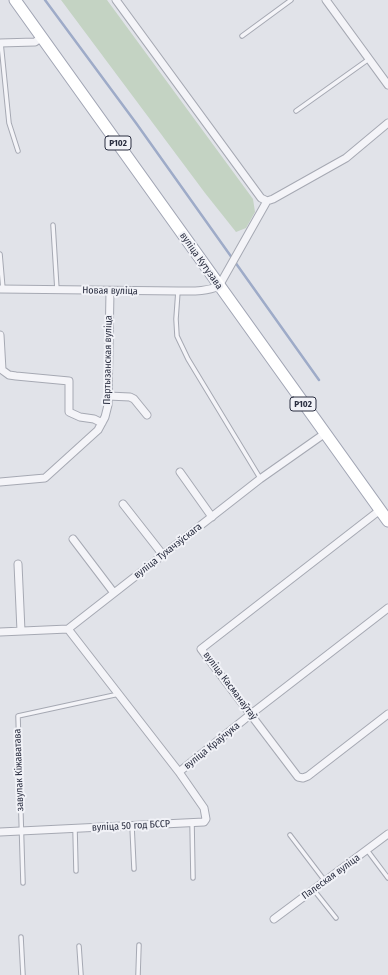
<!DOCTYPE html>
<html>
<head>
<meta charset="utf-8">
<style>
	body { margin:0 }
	canvas { display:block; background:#e1e3e9 }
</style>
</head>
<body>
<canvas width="388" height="975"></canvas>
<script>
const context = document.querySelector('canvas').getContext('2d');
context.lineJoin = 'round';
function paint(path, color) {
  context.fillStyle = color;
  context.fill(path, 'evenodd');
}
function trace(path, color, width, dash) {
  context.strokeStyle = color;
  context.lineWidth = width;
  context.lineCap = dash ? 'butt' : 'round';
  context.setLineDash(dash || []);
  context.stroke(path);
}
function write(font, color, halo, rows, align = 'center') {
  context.font = font + ' "Fira Sans Condensed",sans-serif';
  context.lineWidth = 4;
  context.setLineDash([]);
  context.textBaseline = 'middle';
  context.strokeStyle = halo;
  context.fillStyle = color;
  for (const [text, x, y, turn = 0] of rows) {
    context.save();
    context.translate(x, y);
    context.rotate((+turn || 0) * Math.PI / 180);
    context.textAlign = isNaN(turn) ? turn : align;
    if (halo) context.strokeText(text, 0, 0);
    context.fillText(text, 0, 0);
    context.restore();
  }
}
paint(new Path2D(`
	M 61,0 L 107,0 L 253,199 L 255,212 L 246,228 L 236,232 L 205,193 Z`), '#c4d3c3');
trace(new Path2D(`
	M 45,0 L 136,123 L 319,380`), '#9eabc8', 2.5);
const lane = new Path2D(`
	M 242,36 L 291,0
	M 1,43 L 9,123 L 18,151
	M 296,111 L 369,59
	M 53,225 L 57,290
	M 0,254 L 3,289
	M 178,291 L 176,319 L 177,336 L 188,359 L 260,478
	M 192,822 L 193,878
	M 132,826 L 134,869
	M 75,829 L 76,871
	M 290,835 L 325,881
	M 367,850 L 388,878
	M 23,883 L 18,716 L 119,694
	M 313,889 L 336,918
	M 21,937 L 23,975
	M 79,946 L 81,975
	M 138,975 L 139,945`);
const street = new Path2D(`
	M 116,0 L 261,198 L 267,201 L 273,199 L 346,158 L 388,123
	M 326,0 L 388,85
	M 0,43 L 35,42 L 42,37
	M 0,289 L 178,291 C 192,291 206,292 219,286 L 267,201
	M 0,335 L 2,370 L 9,375 L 16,376 L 69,381 L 69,412 L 80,417 L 94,419 L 102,423
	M 108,396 L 130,397 L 134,399 L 147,415
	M 180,472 L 212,517
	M 0,482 L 45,478 L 98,430 L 105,417 L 108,405 L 110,291
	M 123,504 L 163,555
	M 380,510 L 201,649 L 298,777 L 303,778 L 308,776 L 388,714
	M 73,539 L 114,593
	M 18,564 L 21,631
	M 0,632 L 68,629 L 260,479 L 324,434
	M 179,772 L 251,714 L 388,608
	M 0,832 L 204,822 L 206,819 L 204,808 L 179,772 L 68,629
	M 274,919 L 388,834`);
const primary = new Path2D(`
	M 15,0 L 388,521`);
trace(lane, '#a6a9b3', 5.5);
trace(street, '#a6a9b3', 9);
trace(primary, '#a1a5b4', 13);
trace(lane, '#f4f4f8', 3.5);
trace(street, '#f4f4f8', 7);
trace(primary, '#fff', 11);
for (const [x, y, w] of [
	[118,143,26],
	[303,404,26]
]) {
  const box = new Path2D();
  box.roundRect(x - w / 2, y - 7, w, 14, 3);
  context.fillStyle = '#f1f2f7';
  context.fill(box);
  trace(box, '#2a2e40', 1);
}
write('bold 9px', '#2a2e40', null, [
	["Р102",118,143],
	["Р102",303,404]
]);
write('10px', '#2a2e40', '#f1f2f7', [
	["вуліца Кутузава",201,261,55],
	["Новая вуліца",110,291,1],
	["Партызанская вуліца",108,360,-89],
	["вуліца Тухачэўскага",168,551,-38],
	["вуліца Касманаўтаў",230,686,53],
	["вуліца Краўчука",212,746,-39],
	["завулак Кіжаватава",19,770,-92],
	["вуліца 50 год БССР",131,826,-3],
	["Палеская вуліца",331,877,-36]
]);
</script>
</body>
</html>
